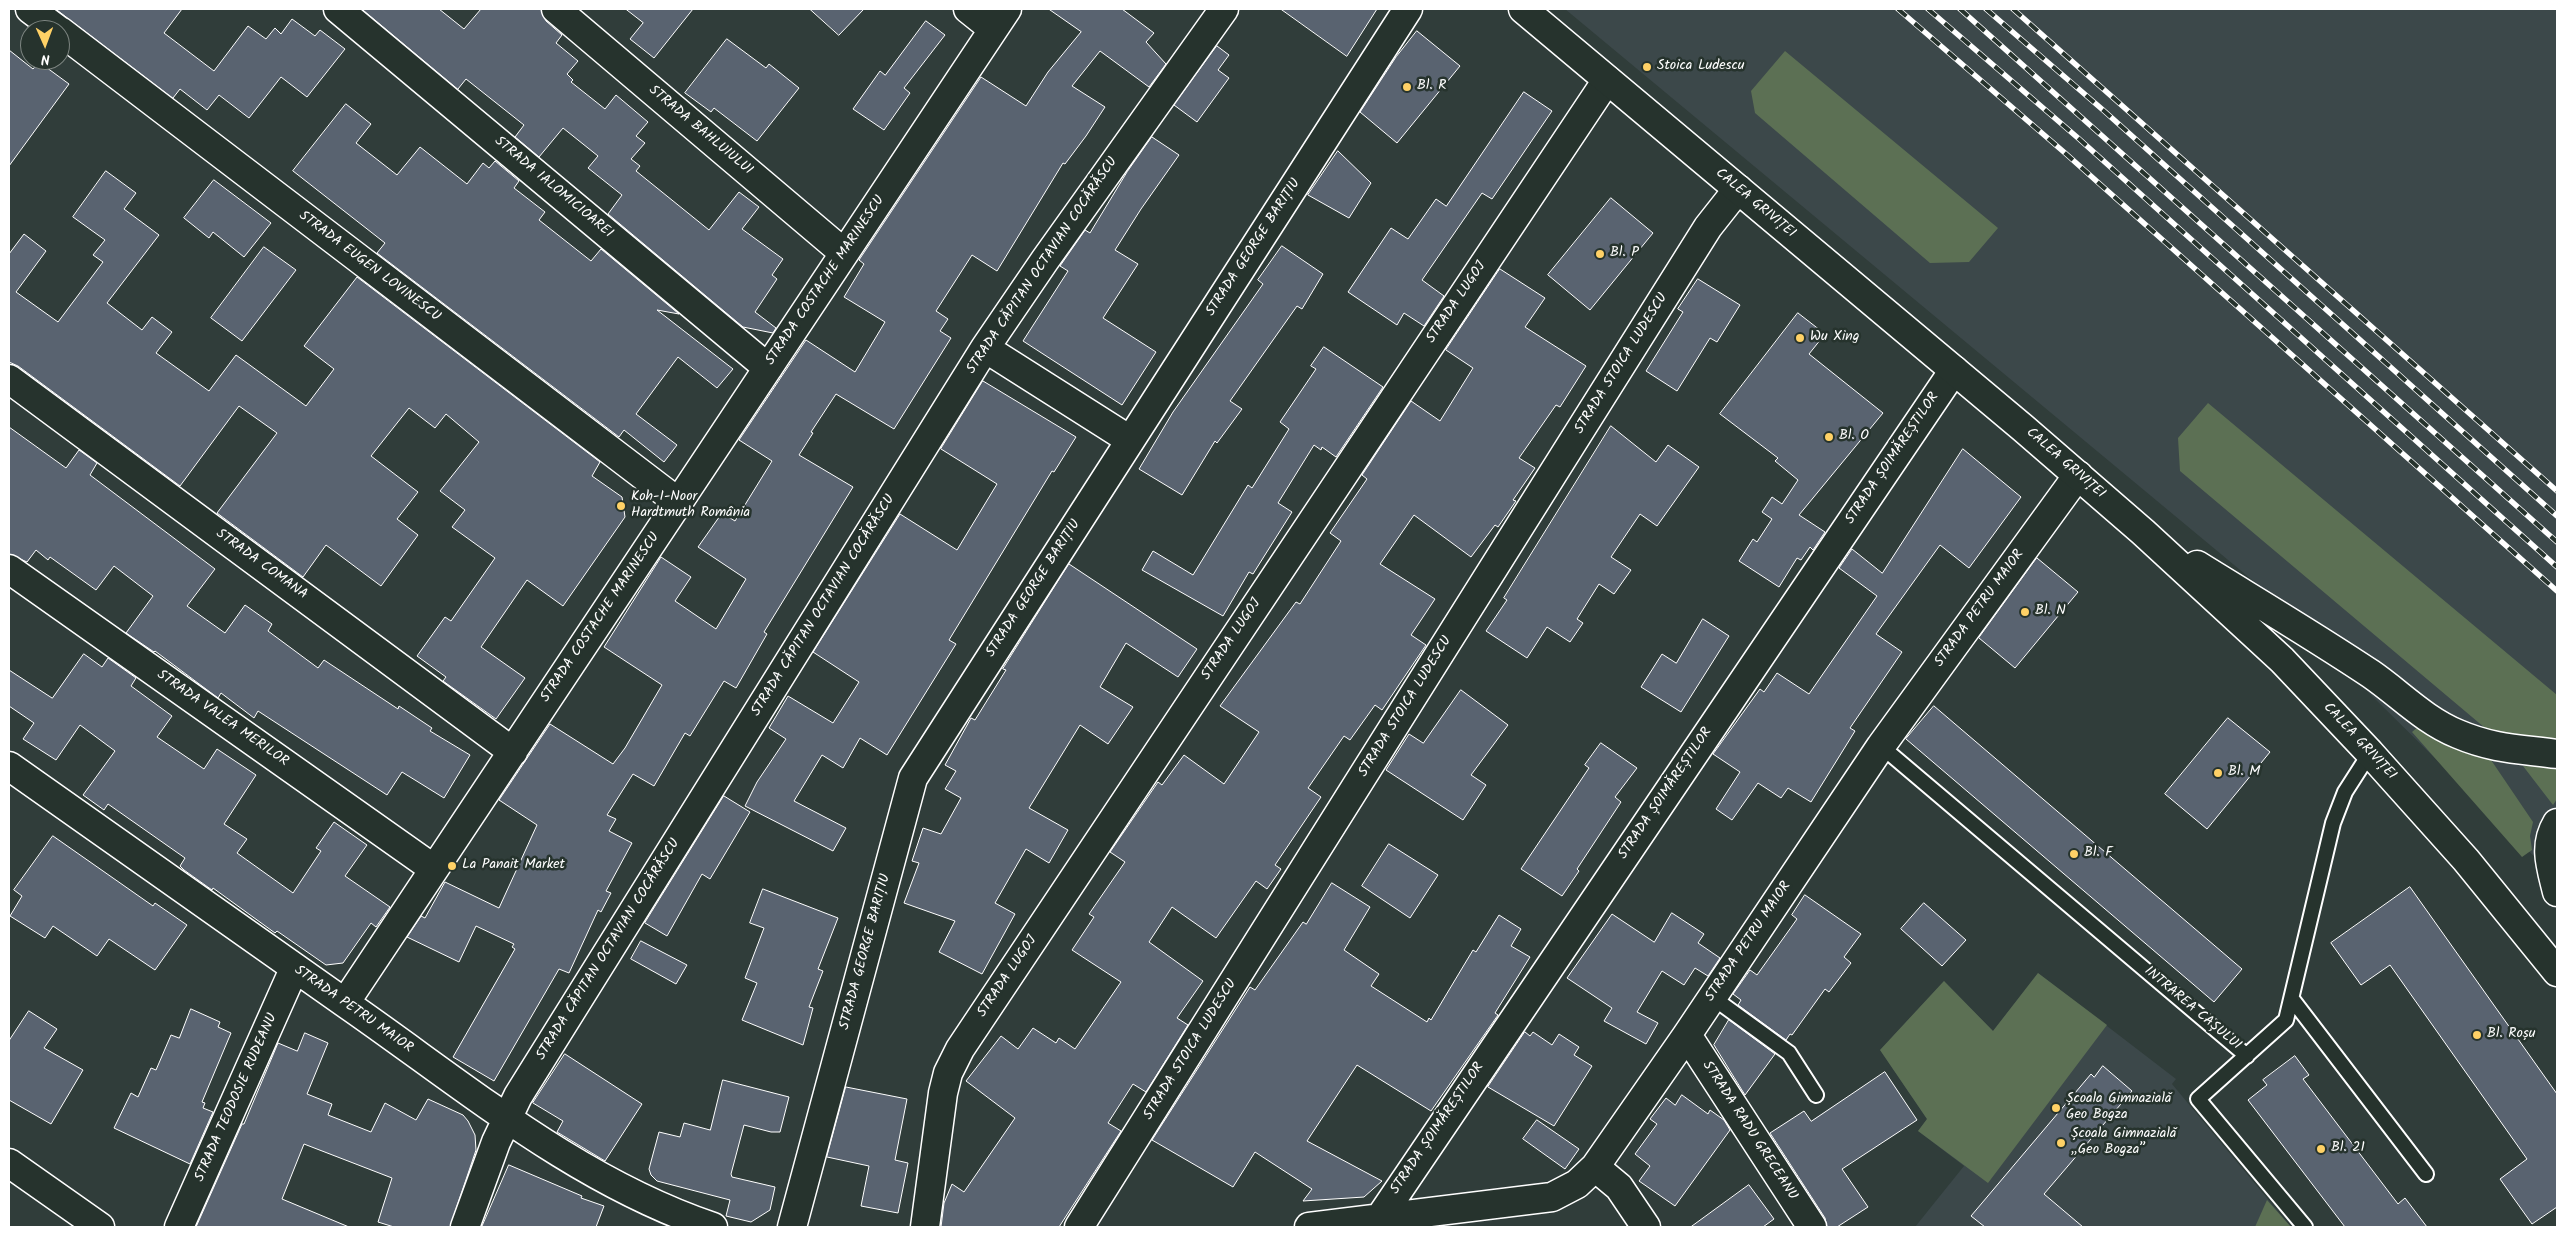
<!DOCTYPE html>
<html>
<head>
<meta charset="utf-8">
<style>
	body { margin:0 }
	#map { position:relative; width:2566px; height:1236px; overflow:hidden; background:#303d3a; font-family:Kalam,sans-serif }
	canvas { display:block }
	.frame { position:absolute; inset:0; border:10px solid #fff; pointer-events:none }
	.north { position:absolute; left:20px; top:20px; width:50px; height:50px; box-sizing:border-box; background:#26332d; border:1px solid #7d8581; border-radius:50%; rotate:178deg; font-size:14px; font-weight:700; line-height:20px; text-align:center; color:#fff }
	.north::after { content:''; display:block; margin:auto; width:18px; height:22px; background:#ffd166; clip-path:polygon(50% 0,100% 100%,50% 72%,0 100%) }
</style>
</head>
<body>
<div id="map">
<canvas width="2566" height="1236"></canvas>
<div class="frame"></div>
<div class="north">N</div>
</div>
<script>
const context = document.querySelector('canvas').getContext('2d');
context.lineJoin = 'round';
function paint(path, color) {
  context.fillStyle = color;
  context.fill(path, 'evenodd');
}
function trace(path, color, width, dash) {
  context.strokeStyle = color;
  context.lineWidth = width;
  context.lineCap = dash ? 'butt' : 'round';
  context.setLineDash(dash || []);
  context.stroke(path);
}
function write(font, color, halo, rows, align = 'center') {
  context.font = font + ' Kalam,sans-serif';
  context.lineWidth = 5;
  context.setLineDash([]);
  context.textBaseline = 'middle';
  context.strokeStyle = halo;
  context.fillStyle = color;
  for (const [text, x, y, turn = 0] of rows) {
    context.save();
    context.translate(x, y);
    context.rotate((+turn || 0) * Math.PI / 180);
    context.textAlign = isNaN(turn) ? turn : align;
    if (halo) context.strokeText(text, 0, 0);
    context.fillText(text, 0, 0);
    context.restore();
  }
}
paint(new Path2D(`
	M 1565,9 L 2557,9 L 2557,879 L 2269,594 Z
	M 2038,973 L 2176,1079 L 2172,1084 L 2291,1227 L 1915,1227 L 1964,1166 L 1918,1131 L 1927,1119 L 1880,1050 L 1944,981 L 1993,1031 Z`), '#3c484a');
paint(new Path2D(`
	M 1785,51 L 1998,228 L 1969,262 L 1930,263 L 1755,113 L 1751,91 Z
	M 2208,403 L 2557,695 L 2557,742 L 2491,733 L 2180,471 L 2178,438 Z
	M 2419,726 L 2489,757 L 2533,822 L 2530,836 L 2532,850 L 2522,857 L 2412,732 Z
	M 2523,766 L 2557,767 L 2557,799 L 2553,805 Z
	M 2038,973 L 2107,1025 L 1988,1183 L 1918,1131 L 1927,1119 L 1880,1050 L 1944,981 L 1993,1031 Z
	M 2267,1200 L 2291,1227 L 2255,1227 Z`), '#5c7054');
const building = new Path2D(`
	M 56,9 L 182,9 L 164,33 L 214,71 L 248,26 L 266,39 L 275,28 L 281,34 L 292,19 L 315,36 L 320,30 L 345,49 L 307,97 L 281,77 L 249,118 L 219,95 L 207,110 L 180,89 L 173,98 Z
	M 362,9 L 439,9 L 464,29 L 481,9 L 541,9 L 546,21 L 562,35 L 556,43 L 578,61 L 567,74 L 573,80 L 571,82 L 605,109 L 616,95 L 648,122 L 636,136 L 645,143 L 631,159 L 640,166 L 636,171 L 709,230 L 739,192 L 759,207 L 742,229 L 783,259 L 772,275 L 777,279 L 755,312 L 776,328 L 773,333 L 743,327 L 608,214 L 622,195 L 588,168 L 598,156 L 563,128 L 539,157 L 515,137 L 524,125 L 466,79 L 458,89 Z
	M 626,9 L 693,9 L 654,58 L 630,39 L 643,23 Z
	M 810,9 L 864,9 L 839,35 Z
	M 1049,9 L 1122,9 L 1154,33 L 1146,42 L 1166,64 L 1149,87 L 1100,51 L 1072,86 L 1105,107 L 1086,136 L 1065,164 L 1063,163 L 997,271 L 972,255 L 936,311 L 948,319 L 940,331 L 951,338 L 894,429 L 836,394 L 811,432 L 813,433 L 799,455 L 853,487 L 764,632 L 767,634 L 736,688 L 724,681 L 690,736 L 685,733 L 654,786 L 633,774 L 607,815 L 616,819 L 609,831 L 632,843 L 606,891 L 611,893 L 601,912 L 598,910 L 569,973 L 559,969 L 494,1081 L 453,1057 L 515,949 L 512,947 L 514,944 L 476,926 L 459,962 L 407,937 L 421,916 L 425,918 L 445,882 L 499,908 L 537,825 L 499,800 L 550,724 L 613,764 L 625,748 L 662,685 L 604,647 L 661,557 L 691,577 L 675,601 L 716,629 L 746,579 L 698,547 L 722,513 L 735,521 L 772,461 L 739,440 L 806,340 L 855,372 L 885,322 L 844,297 L 864,264 L 859,260 L 981,77 L 1026,106 L 1048,72 L 1081,32 Z
	M 1281,9 L 1377,9 L 1347,56 Z
	M 926,21 L 945,35 L 904,88 L 910,93 L 884,130 L 853,109 L 880,71 L 885,75 Z
	M 1417,31 L 1460,66 L 1397,143 L 1360,112 L 1396,57 Z
	M 727,39 L 766,68 L 769,64 L 799,88 L 757,141 L 714,108 L 711,112 L 685,93 Z
	M 1217,46 L 1229,55 L 1218,70 L 1229,78 L 1197,122 L 1174,105 Z
	M 9,50 L 33,69 L 39,62 L 69,84 L 9,166 Z
	M 1524,92 L 1552,111 L 1492,199 L 1482,193 L 1422,280 L 1444,296 L 1424,326 L 1404,313 L 1397,325 L 1348,292 L 1391,228 L 1408,239 L 1436,199 L 1446,206 Z
	M 346,104 L 371,124 L 356,143 L 397,175 L 420,147 L 467,184 L 483,163 L 489,168 L 495,161 L 519,181 L 514,188 L 545,212 L 539,220 L 591,261 L 601,249 L 679,314 L 657,310 L 733,369 L 717,388 L 678,357 L 636,414 L 677,445 L 664,462 L 624,430 L 619,437 L 377,253 L 385,243 L 293,171 Z
	M 1152,137 L 1179,155 L 1141,209 L 1115,250 L 1138,264 L 1103,318 L 1156,352 L 1122,405 L 1023,341 L 1068,271 L 1060,266 L 1085,230 L 1090,233 L 1127,172 Z
	M 1338,151 L 1371,183 L 1349,218 L 1308,195 Z
	M 106,171 L 136,193 L 124,209 L 159,235 L 107,303 L 142,330 L 152,317 L 172,332 L 156,353 L 209,391 L 236,355 L 306,406 L 334,369 L 304,346 L 357,277 L 600,462 L 592,476 L 622,497 L 625,517 L 563,606 L 527,580 L 481,647 L 525,678 L 496,719 L 443,681 L 446,677 L 417,656 L 445,617 L 451,621 L 495,558 L 452,527 L 465,510 L 440,491 L 479,442 L 446,414 L 435,428 L 409,408 L 371,456 L 418,492 L 397,519 L 418,535 L 381,586 L 326,545 L 303,577 L 217,513 L 277,433 L 239,406 L 180,486 L 18,366 L 9,362 L 9,254 L 24,234 L 46,251 L 16,292 L 58,322 L 103,262 L 93,255 L 105,240 L 73,217 Z
	M 214,180 L 271,223 L 244,257 L 213,232 L 209,238 L 184,218 Z
	M 1611,198 L 1653,233 L 1590,310 L 1548,275 Z
	M 1282,246 L 1323,274 L 1302,309 L 1297,306 L 1230,401 L 1242,409 L 1217,443 L 1215,441 L 1182,495 L 1139,469 L 1173,412 L 1263,284 L 1258,280 Z
	M 264,247 L 296,270 L 242,341 L 211,318 Z
	M 1500,269 L 1545,298 L 1525,327 L 1586,366 L 1560,407 L 1556,405 L 1519,458 L 1535,468 L 1513,500 L 1516,501 L 1498,527 L 1495,525 L 1471,557 L 1414,515 L 1380,564 L 1435,599 L 1411,635 L 1426,645 L 1382,710 L 1375,705 L 1350,740 L 1344,736 L 1308,788 L 1321,797 L 1275,865 L 1281,869 L 1267,889 L 1256,881 L 1216,938 L 1172,907 L 1149,942 L 1203,981 L 1177,1018 L 1188,1025 L 1146,1092 L 1133,1084 L 1108,1123 L 1121,1131 L 1059,1227 L 941,1227 L 944,1203 L 952,1184 L 964,1192 L 1015,1118 L 966,1081 L 1001,1036 L 1018,1049 L 1033,1028 L 1056,1043 L 1059,1038 L 1075,1049 L 1121,982 L 1072,950 L 1094,917 L 1089,914 L 1125,862 L 1110,852 L 1158,782 L 1162,785 L 1184,755 L 1224,784 L 1259,732 L 1220,706 L 1296,602 L 1300,604 L 1341,541 L 1330,533 L 1367,479 L 1362,475 L 1411,401 L 1440,421 L 1473,368 L 1446,350 Z
	M 1698,279 L 1740,305 L 1717,342 L 1710,338 L 1677,391 L 1646,371 L 1683,312 L 1678,309 Z
	M 1798,313 L 1825,334 L 1809,354 L 1883,413 L 1799,515 L 1825,532 L 1813,550 L 1810,547 L 1801,560 L 1797,558 L 1779,587 L 1739,561 L 1753,539 L 1757,542 L 1772,519 L 1762,512 L 1772,497 L 1782,504 L 1798,480 L 1775,461 L 1778,458 L 1720,414 Z
	M 1324,347 L 1383,387 L 1336,457 L 1322,447 L 1321,450 L 1314,445 L 1278,503 L 1292,512 L 1253,574 L 1249,572 L 1223,616 L 1142,570 L 1153,551 L 1193,575 L 1248,485 L 1252,488 L 1289,429 L 1280,422 L 1316,369 L 1311,366 Z
	M 983,381 L 1076,437 L 1054,472 L 1052,471 L 949,640 L 956,644 L 887,755 L 860,738 L 843,768 L 822,755 L 794,801 L 846,828 L 833,851 L 745,806 L 757,782 L 786,739 L 769,728 L 788,696 L 833,723 L 859,682 L 813,652 L 900,514 L 957,550 L 997,484 L 941,449 Z
	M 1611,426 L 1656,462 L 1668,445 L 1699,467 L 1657,526 L 1640,514 L 1611,557 L 1631,570 L 1614,594 L 1599,584 L 1577,619 L 1583,623 L 1570,642 L 1547,627 L 1527,658 L 1486,631 L 1507,600 L 1504,598 Z
	M 9,427 L 66,468 L 79,450 L 97,463 L 90,475 L 215,569 L 187,606 L 225,633 L 245,605 L 272,624 L 268,631 L 318,668 L 324,660 L 398,709 L 399,706 L 432,728 L 430,731 L 470,755 L 444,798 L 402,772 L 387,795 L 258,711 L 254,718 L 221,693 L 218,698 L 155,651 L 154,652 L 126,633 L 153,596 L 114,566 L 96,590 L 50,557 L 48,560 L 36,550 L 27,562 L 9,554 Z
	M 1963,449 L 2021,497 L 1969,568 L 1940,545 L 1876,634 L 1902,652 L 1850,728 L 1855,731 L 1811,802 L 1788,788 L 1781,798 L 1758,783 L 1732,820 L 1716,809 L 1740,772 L 1713,754 L 1760,689 L 1764,692 L 1777,673 L 1809,694 L 1877,596 L 1839,568 L 1852,549 L 1882,573 Z
	M 2037,558 L 2078,592 L 2015,668 L 1979,638 Z
	M 1069,564 L 1197,649 L 1178,677 L 1126,643 L 1100,687 L 1133,707 L 1108,744 L 1080,725 L 1029,808 L 1068,830 L 1049,863 L 1026,849 L 995,903 L 1015,914 L 982,974 L 939,952 L 955,921 L 904,903 L 919,863 L 912,861 L 923,828 L 941,834 L 961,798 L 945,789 L 956,771 L 945,765 L 971,718 L 975,720 L 1006,670 L 1003,669 Z
	M 1703,619 L 1729,636 L 1681,712 L 1641,687 L 1662,654 L 1676,663 Z
	M 84,654 L 102,667 L 108,658 L 136,678 L 131,686 L 172,716 L 157,737 L 204,769 L 217,749 L 256,775 L 224,824 L 247,839 L 237,853 L 293,893 L 321,851 L 316,848 L 334,822 L 367,845 L 345,876 L 390,907 L 376,927 L 371,923 L 343,963 L 326,965 L 277,931 L 275,933 L 213,888 L 212,890 L 184,870 L 180,866 L 185,858 L 108,804 L 104,810 L 83,795 L 115,751 L 80,725 L 56,760 L 23,739 L 34,723 L 9,706 L 9,670 L 52,698 Z
	M 1461,690 L 1508,725 L 1471,775 L 1486,785 L 1463,820 L 1386,770 L 1409,734 L 1423,743 Z
	M 1934,706 L 2242,969 L 2214,1002 L 1906,739 Z
	M 2228,718 L 2270,752 L 2207,829 L 2165,794 Z
	M 1601,743 L 1637,768 L 1615,797 L 1621,802 L 1577,869 L 1579,871 L 1562,896 L 1521,869 L 1589,768 L 1585,765 Z
	M 724,796 L 750,812 L 710,879 L 702,874 L 667,936 L 645,923 Z
	M 53,836 L 153,906 L 155,903 L 187,925 L 155,970 L 109,939 L 97,956 L 53,926 L 45,938 L 10,916 L 22,896 L 14,890 Z
	M 1389,844 L 1438,875 L 1410,918 L 1362,886 Z
	M 1332,883 L 1370,907 L 1344,950 L 1379,974 L 1371,986 L 1427,1022 L 1429,1018 L 1431,1020 L 1473,950 L 1476,952 L 1499,915 L 1521,929 L 1511,946 L 1530,957 L 1495,1013 L 1498,1015 L 1431,1111 L 1357,1065 L 1307,1141 L 1382,1181 L 1364,1197 L 1303,1201 L 1312,1189 L 1255,1152 L 1233,1187 L 1152,1140 L 1250,987 L 1255,990 L 1303,922 L 1306,924 Z
	M 2410,887 L 2557,1094 L 2557,1207 L 2532,1224 L 2500,1179 L 2527,1159 L 2390,965 L 2361,985 L 2331,943 Z
	M 763,889 L 838,918 L 818,969 L 823,971 L 809,1007 L 813,1008 L 803,1045 L 742,1020 L 757,983 L 745,978 L 764,928 L 750,923 Z
	M 1805,895 L 1861,934 L 1844,957 L 1851,963 L 1829,992 L 1825,989 L 1792,1035 L 1790,1034 L 1786,1040 L 1738,1005 L 1741,1000 L 1733,994 L 1750,970 L 1757,975 L 1797,919 L 1792,915 Z
	M 1924,903 L 1966,940 L 1942,966 L 1901,929 Z
	M 1672,913 L 1704,934 L 1698,943 L 1720,958 L 1708,976 L 1695,968 L 1684,985 L 1662,971 L 1637,1012 L 1658,1023 L 1646,1044 L 1604,1021 L 1612,1008 L 1567,978 L 1612,914 L 1654,942 Z
	M 641,941 L 687,965 L 676,984 L 631,959 Z
	M 191,1009 L 220,1022 L 218,1027 L 231,1033 L 202,1102 L 205,1103 L 203,1108 L 213,1112 L 190,1164 L 114,1128 L 131,1093 L 138,1097 L 151,1068 L 156,1070 L 171,1035 L 179,1038 Z
	M 29,1011 L 57,1029 L 44,1048 L 83,1070 L 51,1124 L 9,1100 L 9,1041 Z
	M 1729,1020 L 1775,1054 L 1745,1095 L 1714,1045 Z
	M 1525,1032 L 1530,1036 L 1533,1032 L 1552,1045 L 1559,1034 L 1579,1047 L 1574,1055 L 1592,1066 L 1554,1126 L 1488,1087 Z
	M 305,1033 L 328,1043 L 307,1094 L 332,1104 L 328,1115 L 371,1132 L 385,1103 L 416,1120 L 428,1099 L 463,1115 L 468,1121 L 475,1135 L 476,1150 L 450,1227 L 394,1227 L 378,1222 L 392,1178 L 304,1144 L 282,1199 L 349,1227 L 196,1227 L 242,1124 L 244,1124 L 278,1043 L 297,1051 Z
	M 565,1054 L 642,1104 L 605,1161 L 557,1132 L 563,1121 L 533,1103 Z
	M 2295,1056 L 2309,1075 L 2303,1079 L 2398,1204 L 2405,1198 L 2427,1227 L 2345,1227 L 2248,1100 L 2267,1085 L 2263,1080 Z
	M 2103,1066 L 2132,1091 L 2044,1194 L 2083,1227 L 1985,1227 L 1971,1216 L 2091,1074 L 2094,1077 Z
	M 1885,1072 L 1917,1120 L 1842,1169 L 1868,1207 L 1837,1227 L 1827,1227 L 1825,1218 L 1770,1133 L 1804,1111 L 1811,1121 Z
	M 723,1080 L 789,1097 L 780,1132 L 771,1132 L 744,1125 L 731,1174 L 732,1177 L 775,1187 L 770,1210 L 751,1222 L 726,1216 L 730,1200 L 657,1181 L 651,1175 L 649,1169 L 659,1132 L 680,1137 L 684,1123 L 710,1130 Z
	M 846,1087 L 907,1099 L 895,1160 L 908,1163 L 898,1213 L 861,1206 L 869,1166 L 827,1157 Z
	M 1682,1095 L 1708,1114 L 1710,1110 L 1724,1120 L 1730,1130 L 1675,1206 L 1639,1181 L 1650,1166 L 1635,1154 L 1657,1124 L 1650,1119 L 1666,1098 L 1675,1105 Z
	M 1537,1120 L 1579,1149 L 1565,1169 L 1523,1139 Z
	M 509,1165 L 582,1196 L 581,1198 L 604,1206 L 596,1227 L 482,1227 Z
	M 1749,1185 L 1774,1219 L 1763,1227 L 1691,1227 Z`);
paint(building, '#596370');
trace(building, '#fff', 1);
const lane = new Path2D(`
	M 1881,746 L 2247,1056
	M 1712,997 L 1789,1053 L 1816,1095
	M 2292,999 L 2426,1174
	M 2305,1227 L 2198,1099 L 2286,1020 L 2333,823 L 2345,792 L 2370,753`);
const street = new Path2D(`
	M 30,9 L 58,30
	M 338,9 L 768,368
	M 556,9 L 844,253
	M 968,9 L 993,29
	M 60,31 L 678,502
	M 985,348 L 1130,440
	M 9,379 L 513,752
	M 9,569 L 434,869
	M 9,766 C 121,845 233,924 345,1003 C 462,1084 576,1181 713,1227
	M 345,1003 L 1007,9
	M 1687,1035 L 1812,1227
	M 9,1163 L 100,1227
	M 1595,1167 L 1619,1187 L 1646,1227
	M 1379,1219 L 1954,370
	M 179,1227 L 294,969
	M 465,1227 L 496,1142 L 518,1096 L 985,348 L 1045,260 L 1224,9
	M 792,1227 L 913,778 L 1408,9
	M 925,1227 L 943,1093 L 948,1073 L 960,1049 L 1607,80
	M 1079,1227 L 1708,227 L 1738,189
	M 1309,1227 L 1552,1197 L 1577,1184 L 1595,1167 L 1687,1035 L 1881,746 L 2078,475`);
const primary = new Path2D(`
	M 1523,9 L 2023,428 L 2143,532 L 2282,660 L 2370,753 L 2466,860 L 2557,972
	M 2197,565 C 2255,601 2314,636 2371,674 C 2400,694 2424,720 2458,734 C 2493,749 2520,749 2557,754
	M 2557,823 C 2543,846 2551,867 2557,892`);
trace(lane, '#fff', 18);
trace(street, '#fff', 31);
trace(primary, '#fff', 31);
trace(lane, '#26332d', 14);
trace(street, '#26332d', 28);
trace(primary, '#26332d', 28);
const rail = new Path2D(`
	M 1898,9 L 2065,153 L 2557,591
	M 1928,9 L 2078,138 L 2557,567
	M 1960,9 L 2557,542
	M 1986,9 L 2103,110 L 2557,516
	M 2013,9 L 2557,491`);
trace(rail, '#fff', 5.5);
trace(rail, '#26332d', 4, [11]);
for (const [x, y, r, color] of [
	[1647,67,5,"#ffd166"],
	[1407,87,5,"#ffd166"],
	[1600,254,5,"#ffd166"],
	[1800,338,5,"#ffd166"],
	[1829,437,5,"#ffd166"],
	[621,506,5,"#ffd166"],
	[2025,612,5,"#ffd166"],
	[2218,773,5,"#ffd166"],
	[2074,854,5,"#ffd166"],
	[452,866,5,"#ffd166"],
	[2477,1035,5,"#ffd166"],
	[2056,1108,5,"#ffd166"],
	[2061,1143,5,"#ffd166"],
	[2321,1149,5,"#ffd166"]
]) {
  const dot = new Path2D();
  dot.arc(x, y, r, 0, 2 * Math.PI);
  context.fillStyle = color;
  context.fill(dot);
  trace(dot, '#26332d', 2);
}
write('14px', '#fff', '#26332d', [
	["Stoica Ludescu",1657,67],
	["Bl. R",1417,87],
	["Bl. P",1610,254],
	["Wu Xing",1810,338],
	["Bl. O",1839,437],
	["Koh-I-Noor",631,498],
	["Hardtmuth România",631,514],
	["Bl. N",2035,612],
	["Bl. M",2228,773],
	["Bl. F",2084,854],
	["La Panait Market",462,866],
	["Bl. Roșu",2487,1035],
	["Școala Gimnazială",2066,1100],
	["Geo Bogza",2066,1116],
	["Școala Gimnazială",2071,1135],
	["„Geo Bogza”",2071,1151],
	["Bl. 21",2331,1149]
], 'left');
write('14px', '#fff', '#26332d', [
	["STRADA BAHLUIULUI",700,131,40],
	["STRADA IALOMICIOAREI",553,188,40],
	["CALEA GRIVIȚEI",1755,204,40],
	["STRADA GEORGE BARIȚIU",1254,248,-57],
	["STRADA CĂPITAN OCTAVIAN COCĂRĂSCU",1043,266,-56],
	["STRADA EUGEN LOVINESCU",369,267,37],
	["STRADA COSTACHE MARINESCU",826,281,-56],
	["STRADA LUGOJ",1457,303,-56],
	["STRADA STOICA LUDESCU",1622,364,-58],
	["STRADA ȘOIMĂREȘTILOR",1893,459,-56],
	["CALEA GRIVIȚEI",2065,464,41],
	["STRADA COMANA",261,565,36],
	["STRADA GEORGE BARIȚIU",1034,589,-57],
	["STRADA CĂPITAN OCTAVIAN COCĂRĂSCU",824,606,-58],
	["STRADA PETRU MAIOR",1980,609,-54],
	["STRADA COSTACHE MARINESCU",601,618,-56],
	["STRADA LUGOJ",1232,640,-56],
	["STRADA STOICA LUDESCU",1406,707,-58],
	["STRADA VALEA MERILOR",222,719,35],
	["CALEA GRIVIȚEI",2359,742,47],
	["STRADA ȘOIMĂREȘTILOR",1666,794,-56],
	["STRADA PETRU MAIOR",1749,942,-56],
	["STRADA CĂPITAN OCTAVIAN COCĂRĂSCU",609,950,-58],
	["STRADA GEORGE BARIȚIU",866,952,-75],
	["STRADA LUGOJ",1008,977,-56],
	["INTRAREA CAȘULUI",2192,1009,40],
	["STRADA PETRU MAIOR",353,1010,35],
	["STRADA STOICA LUDESCU",1191,1050,-58],
	["STRADA TEODOSIE RUDEANU",237,1098,-66],
	["STRADA ȘOIMĂREȘTILOR",1438,1129,-56],
	["STRADA RADU GRECEANU",1749,1131,57]
]);
</script>
</body>
</html>
